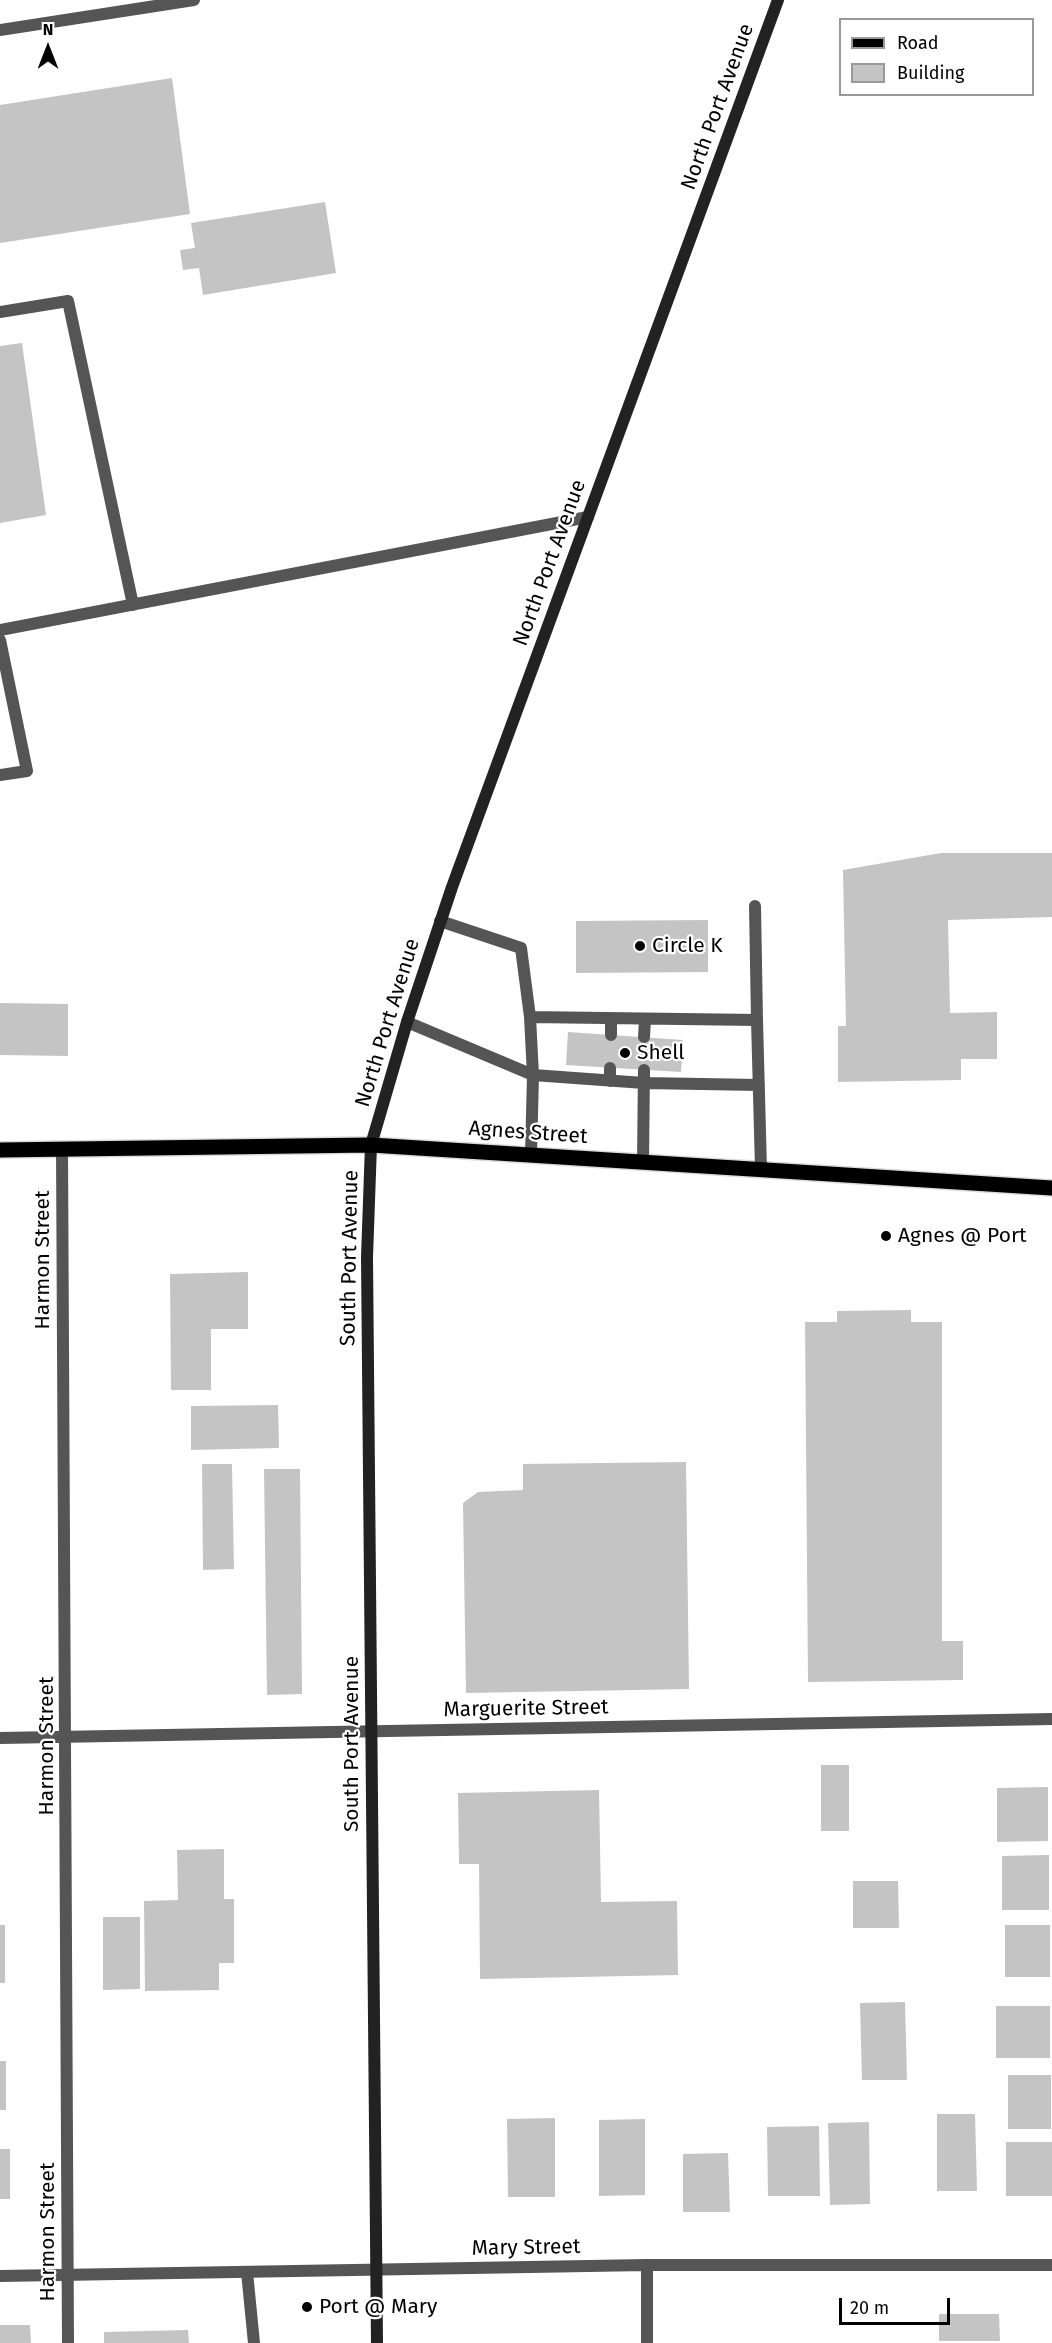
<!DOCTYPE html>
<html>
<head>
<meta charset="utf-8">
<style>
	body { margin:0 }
	#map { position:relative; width:1052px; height:2343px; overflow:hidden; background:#fff; font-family:"Fira Sans",sans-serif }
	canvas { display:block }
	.legend { position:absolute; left:839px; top:18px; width:195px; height:78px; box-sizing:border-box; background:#fff; border:2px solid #999; margin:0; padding:8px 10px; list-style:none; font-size:18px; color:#000 }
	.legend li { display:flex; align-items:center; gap:12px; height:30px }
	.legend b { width:30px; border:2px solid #999 }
	.north { position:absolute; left:18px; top:18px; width:60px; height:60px; -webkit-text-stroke:4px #fff; paint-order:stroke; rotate:0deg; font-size:16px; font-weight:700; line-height:24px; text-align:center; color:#000 }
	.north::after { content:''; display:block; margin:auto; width:21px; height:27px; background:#000; clip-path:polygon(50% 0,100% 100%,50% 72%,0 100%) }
	.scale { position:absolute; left:839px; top:2298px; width:111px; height:27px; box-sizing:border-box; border:3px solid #000; border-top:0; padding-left:8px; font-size:18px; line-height:21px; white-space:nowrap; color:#000; -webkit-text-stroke:4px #fff; paint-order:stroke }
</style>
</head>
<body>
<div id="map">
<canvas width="1052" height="2343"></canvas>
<ul class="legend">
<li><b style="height:8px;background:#000"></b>Road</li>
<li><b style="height:16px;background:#c4c4c4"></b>Building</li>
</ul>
<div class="north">N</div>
<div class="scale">20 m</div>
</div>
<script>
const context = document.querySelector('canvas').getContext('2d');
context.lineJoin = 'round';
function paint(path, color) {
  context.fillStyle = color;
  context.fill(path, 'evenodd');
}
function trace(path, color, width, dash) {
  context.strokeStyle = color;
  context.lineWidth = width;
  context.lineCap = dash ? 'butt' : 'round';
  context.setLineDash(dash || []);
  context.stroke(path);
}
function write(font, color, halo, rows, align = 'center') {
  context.font = font + ' "Fira Sans",sans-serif';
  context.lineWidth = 4.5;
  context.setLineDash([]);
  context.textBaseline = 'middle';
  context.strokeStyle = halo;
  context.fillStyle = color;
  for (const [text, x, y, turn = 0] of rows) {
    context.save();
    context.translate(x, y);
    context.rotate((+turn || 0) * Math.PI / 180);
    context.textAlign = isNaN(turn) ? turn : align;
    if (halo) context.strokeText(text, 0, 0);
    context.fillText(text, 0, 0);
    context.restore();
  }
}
paint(new Path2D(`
	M 172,78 L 190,214 L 0,243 L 0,105 Z
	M 325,202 L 336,273 L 203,295 L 199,268 L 183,270 L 180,250 L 195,248 L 191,223 Z
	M 22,343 L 46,515 L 0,523 L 0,346 Z
	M 941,853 L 1052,853 L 1052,917 L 948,920 L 950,1013 L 997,1012 L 997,1059 L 961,1059 L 961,1080 L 838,1082 L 838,1026 L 846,1026 L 843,870 Z
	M 708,920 L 708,972 L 576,973 L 576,921 Z
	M 0,1003 L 68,1004 L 68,1056 L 0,1055 Z
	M 568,1032 L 683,1040 L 681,1072 L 566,1065 Z
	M 248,1272 L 248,1329 L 211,1329 L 211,1390 L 171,1390 L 170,1274 Z
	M 911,1310 L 911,1322 L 942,1322 L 942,1641 L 963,1641 L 963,1680 L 808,1682 L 805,1322 L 837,1322 L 837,1311 Z
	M 278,1405 L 279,1448 L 191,1450 L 191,1406 Z
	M 686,1462 L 689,1689 L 466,1693 L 463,1503 L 478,1492 L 523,1490 L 523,1464 Z
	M 202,1464 L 232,1464 L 234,1569 L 203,1570 Z
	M 264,1469 L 300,1469 L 302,1694 L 267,1695 Z
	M 821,1765 L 849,1765 L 849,1831 L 821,1831 Z
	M 1048,1787 L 1048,1841 L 997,1842 L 997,1788 Z
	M 599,1790 L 601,1902 L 677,1901 L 678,1975 L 480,1979 L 479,1864 L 459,1864 L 458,1793 Z
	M 224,1849 L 224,1899 L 234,1899 L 234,1963 L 219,1963 L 219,1990 L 145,1991 L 144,1901 L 178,1900 L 177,1850 Z
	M 1049,1855 L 1049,1910 L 1002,1910 L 1002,1856 Z
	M 853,1881 L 898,1881 L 899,1928 L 853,1928 Z
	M 103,1917 L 140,1917 L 140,1989 L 103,1990 Z
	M 0,1925 L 5,1925 L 5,1983 L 0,1983 Z
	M 1005,1925 L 1050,1925 L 1050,1977 L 1005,1977 Z
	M 905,2002 L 907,2080 L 862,2080 L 860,2003 Z
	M 996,2006 L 1050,2006 L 1050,2058 L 996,2058 Z
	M 0,2061 L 6,2061 L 6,2110 L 0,2110 Z
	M 1008,2075 L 1051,2075 L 1051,2129 L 1008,2129 Z
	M 937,2114 L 975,2114 L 977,2191 L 937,2191 Z
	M 555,2118 L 555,2197 L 508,2197 L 507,2119 Z
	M 645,2119 L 645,2195 L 599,2196 L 599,2120 Z
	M 869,2122 L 870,2204 L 830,2205 L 828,2123 Z
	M 819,2126 L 820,2196 L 768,2196 L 767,2127 Z
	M 1006,2142 L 1052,2142 L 1052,2196 L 1006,2196 Z
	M 0,2149 L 10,2149 L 10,2199 L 0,2199 Z
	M 728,2153 L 730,2212 L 683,2212 L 683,2154 Z
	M 939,2314 L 999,2314 L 1000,2341 L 939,2341 Z
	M 0,2325 L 30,2325 L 31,2343 L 0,2343 Z
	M 188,2330 L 189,2343 L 104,2343 L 104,2332 Z`), '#c4c4c4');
const primary = new Path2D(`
	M 0,1150 L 371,1145 L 1052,1188`);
trace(primary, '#dbdbdb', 18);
trace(new Path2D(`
	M 0,312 L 68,301 L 133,605
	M 0,630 L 588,517
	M 0,640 L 27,771 L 0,775
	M 755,906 L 757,1020
	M 440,921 L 521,948 L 530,1017
	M 611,1019 L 611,1035
	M 407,1022 L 533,1075 L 644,1083 L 759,1085
	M 644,1037 L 645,1019
	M 610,1081 L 610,1068
	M 531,1155 L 533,1075 L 530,1017 L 757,1020 L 761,1169
	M 643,1162 L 644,1070
	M 247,2272 L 254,2343`), '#555', 12);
trace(new Path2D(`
	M 0,30 L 194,0
	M 62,1148 L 68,2343
	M 0,1738 L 1052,1719
	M 647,2265 L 647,2343
	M 0,2276 L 647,2265 L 1052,2265`), '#555', 12);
trace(new Path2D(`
	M 377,2343 L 367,1257 L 371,1145 L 407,1022 L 452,887 L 778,0`), '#222', 12);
trace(primary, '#000', 15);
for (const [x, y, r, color] of [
	[640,946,6,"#000"],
	[625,1053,6,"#000"],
	[886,1236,6,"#000"],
	[307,2307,6,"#000"]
]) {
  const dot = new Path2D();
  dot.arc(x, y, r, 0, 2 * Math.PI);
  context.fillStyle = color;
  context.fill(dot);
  trace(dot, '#fff', 2);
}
write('21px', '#000', '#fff', [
	["North Port Avenue",718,107,-70],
	["North Port Avenue",550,563,-70],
	["North Port Avenue",388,1023,-73],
	["Agnes Street",528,1133,4],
	["South Port Avenue",350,1258,-89],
	["Harmon Street",43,1260,-90],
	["Marguerite Street",526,1709,-1],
	["South Port Avenue",352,1744,-90],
	["Harmon Street",47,1746,-90],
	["Harmon Street",48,2232,-90],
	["Mary Street",526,2248,-1]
]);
write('21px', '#000', '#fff', [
	["Circle K",652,946],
	["Shell",637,1053],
	["Agnes @ Port",898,1236],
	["Port @ Mary",319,2307]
], 'left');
</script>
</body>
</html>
